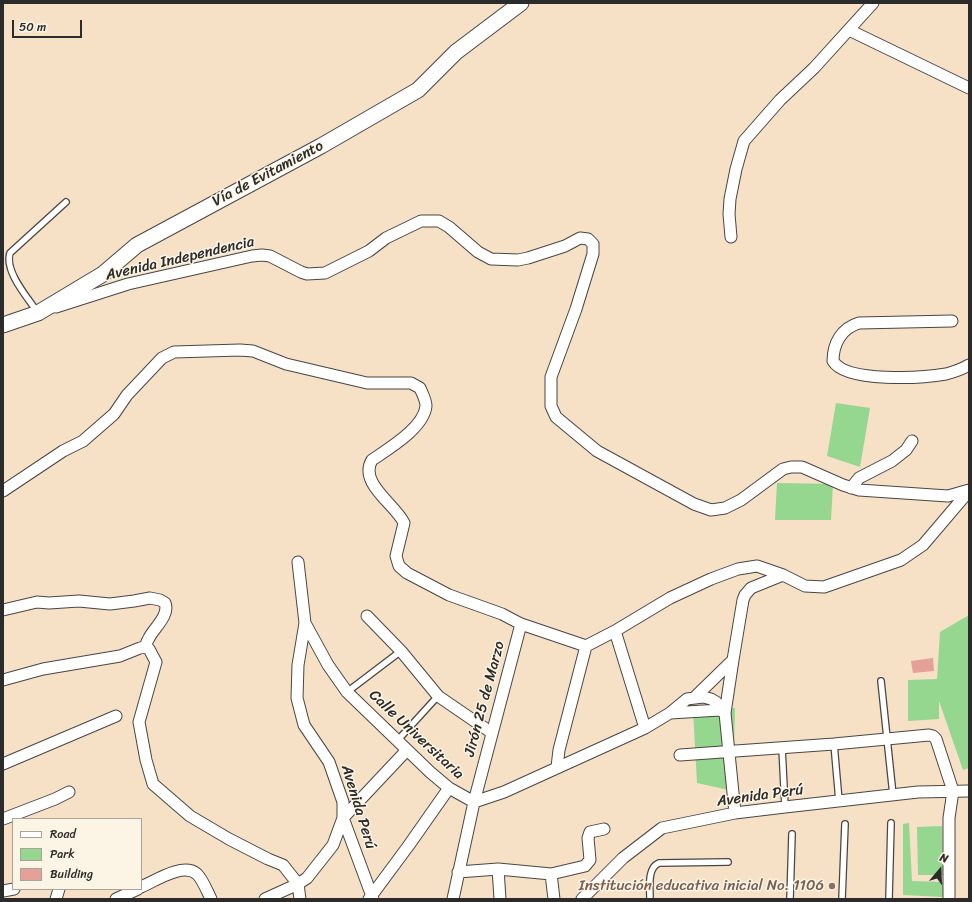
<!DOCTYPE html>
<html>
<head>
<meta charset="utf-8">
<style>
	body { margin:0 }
	#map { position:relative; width:972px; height:902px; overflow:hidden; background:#f6e1c7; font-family:Sriracha,sans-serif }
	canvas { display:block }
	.frame { position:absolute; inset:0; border:4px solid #2b2b2b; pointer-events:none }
	.legend { position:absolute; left:12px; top:818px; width:130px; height:72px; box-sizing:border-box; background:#fcf5e5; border:1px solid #a8a49b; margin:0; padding:5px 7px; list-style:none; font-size:12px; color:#2b2b2b }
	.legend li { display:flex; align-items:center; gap:8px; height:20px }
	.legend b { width:20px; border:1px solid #a8a49b }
	.north { position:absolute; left:920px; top:850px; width:40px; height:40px; -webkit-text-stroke:3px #fcf5e5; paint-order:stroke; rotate:19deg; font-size:11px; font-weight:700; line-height:16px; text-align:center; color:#2b2b2b }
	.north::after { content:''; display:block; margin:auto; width:14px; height:18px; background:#2b2b2b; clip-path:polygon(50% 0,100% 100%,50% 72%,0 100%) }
	.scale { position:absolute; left:12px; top:20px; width:70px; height:18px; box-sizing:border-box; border:2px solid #2b2b2b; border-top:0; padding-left:5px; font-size:12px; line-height:14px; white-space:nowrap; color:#2b2b2b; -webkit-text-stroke:3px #fcf5e5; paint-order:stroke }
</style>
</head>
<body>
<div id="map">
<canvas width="972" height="902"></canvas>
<div class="frame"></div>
<ul class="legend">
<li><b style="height:5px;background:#fff"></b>Road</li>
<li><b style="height:11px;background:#95d78e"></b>Park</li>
<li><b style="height:11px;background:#e5a097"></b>Building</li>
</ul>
<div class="north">N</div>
<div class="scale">50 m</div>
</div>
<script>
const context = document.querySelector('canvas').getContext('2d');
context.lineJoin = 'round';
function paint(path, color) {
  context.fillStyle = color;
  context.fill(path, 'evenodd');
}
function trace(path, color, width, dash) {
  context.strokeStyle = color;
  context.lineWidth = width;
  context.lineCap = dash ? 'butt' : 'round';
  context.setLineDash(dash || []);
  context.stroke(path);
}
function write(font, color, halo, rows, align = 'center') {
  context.font = font + ' Sriracha,sans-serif';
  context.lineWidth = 3;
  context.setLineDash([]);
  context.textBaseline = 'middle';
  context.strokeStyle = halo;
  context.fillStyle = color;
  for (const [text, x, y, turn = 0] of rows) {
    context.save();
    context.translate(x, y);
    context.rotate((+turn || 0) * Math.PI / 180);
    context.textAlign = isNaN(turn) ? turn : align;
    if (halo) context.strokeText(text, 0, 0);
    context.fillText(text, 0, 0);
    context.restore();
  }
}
paint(new Path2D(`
	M 836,403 L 870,408 L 860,467 L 827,456 Z
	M 777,483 L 833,484 L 831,520 L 775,520 Z
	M 969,615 L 969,768 L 963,770 L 939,701 L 939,719 L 908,721 L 908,680 L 937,679 L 940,632 Z
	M 735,708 L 733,791 L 697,783 L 693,711 Z
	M 909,823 L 912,881 L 943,882 L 943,897 L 903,895 L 903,824 Z
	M 942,826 L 943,875 L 918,875 L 917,827 Z`), '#95d78e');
paint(new Path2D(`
	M 933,658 L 934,671 L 913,673 L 911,661 Z`), '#e5a097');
const lane = new Path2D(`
	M 38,313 C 28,298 4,271 10,253 L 66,202
	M 881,681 L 893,795
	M 347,692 L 401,651
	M 397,741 L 438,696
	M 834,744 L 839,801
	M 782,748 L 785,807
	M 650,899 C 650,887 647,868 659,863 L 728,862
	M 790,899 L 792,834
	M 842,899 L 845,824
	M 889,899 L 891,823`);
const street = new Path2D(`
	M 849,30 L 969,88
	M 731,237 L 729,214 L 730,199 L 736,169 L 744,141 L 780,100 L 814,68 L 873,3
	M 56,307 L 128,284 L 252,256 L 262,255 L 270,256 L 301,272 L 307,274 L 325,273 L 369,251 L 386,238 L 421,221 L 439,221 L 449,227 L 478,252 L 491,259 L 518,260 L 528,258 L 565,246 L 580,238 L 588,239 L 593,244 L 593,254 L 576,309 L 551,377 L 551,406 L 556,417 L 597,451 L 694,504 L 711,510 L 725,508 L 741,500 L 783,469 L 791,467 L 802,467 L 843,485 L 859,490 L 948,496 L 969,490
	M 952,321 L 859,323 C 842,328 833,343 833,361 C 846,383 923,378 946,374 C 954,372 962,369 969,365
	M 851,488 L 859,478 L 892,461 L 906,450 L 912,441
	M 3,491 L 63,451 L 83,441 L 114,414 L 127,395 L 162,358 L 174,352 L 240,350 L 253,351 L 286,364 L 367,383 L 411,383 L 420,388 C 422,393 426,400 426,406 C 424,428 388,449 372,460 C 358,483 396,505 404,523 L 396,556 L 399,566 L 407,573 L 449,595 L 502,614 L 521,624 L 586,646 L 615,631 L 670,598 L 711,579 L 738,569 L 757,566 L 783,575 L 805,586 L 824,587 L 901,560 L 923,545 L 969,491
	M 298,562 L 305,623 L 298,665 L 297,698 L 304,725 L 329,762 L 343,802 L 343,818 L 373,899
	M 3,610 L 37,602 L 49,603 L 79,601 L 110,604 L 134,601 L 150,598 L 160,600 L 165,603 C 170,615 154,628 149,638 C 147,641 146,644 145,647
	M 367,616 L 401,651 L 438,696 L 492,733
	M 305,623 L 328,665 L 347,692 L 430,772 L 449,788 L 474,802 L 504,792 L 645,728 L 670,713 L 687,699 L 703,697 L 711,699 L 716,702 L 725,713 L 733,660
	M 615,631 L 645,728
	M 145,647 L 149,649 L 156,662 L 139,722 L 146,760 L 153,784 L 190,816 L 229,839 L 268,859 L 283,865 L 298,884 L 300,899
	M 3,680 L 43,669 L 120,656 L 140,648 L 145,647
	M 695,697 L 733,660 L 743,600 L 745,595 L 751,588 L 783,575
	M 670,713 L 720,710 L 725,713 L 735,813
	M 680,755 L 834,744 L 929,735 L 933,736 L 936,739 L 953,791 L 949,818 L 949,899
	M 3,764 L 116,716
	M 557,767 L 559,750 L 586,646
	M 3,819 L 55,799 L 69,792
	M 498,869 L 500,899
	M 458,872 L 498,869 L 551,874 L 585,866 L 590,860 L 588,838 L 590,832 L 604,829
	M 551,874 L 554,899
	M 141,887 C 155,881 183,862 197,874 C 203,880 207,891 211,899
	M 3,891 L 14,889
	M 56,899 L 59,889
	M 116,899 L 138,889
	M 265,899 L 298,884 L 307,878 L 333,845 L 343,818 L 407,750
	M 369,899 L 409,845 L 449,788
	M 453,899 L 474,802 L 521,624
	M 582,899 L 623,858 L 662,828 L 735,813 L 785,807 L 918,792 L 969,791`);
const secondary = new Path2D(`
	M 3,325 L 38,313 L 103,274 L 137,245 L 321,146 L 418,90 L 456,52 L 521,3`);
trace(lane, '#494642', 8);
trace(street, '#494642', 13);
trace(secondary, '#494642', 17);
trace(lane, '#fff', 5.5);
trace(street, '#fff', 11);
trace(secondary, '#fff', 15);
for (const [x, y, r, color] of [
	[832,886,4,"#8d6e63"]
]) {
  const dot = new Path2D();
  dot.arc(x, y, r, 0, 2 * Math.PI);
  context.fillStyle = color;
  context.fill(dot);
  trace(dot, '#fcf5e5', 1.5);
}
write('15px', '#2b2b2b', '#fcf5e5', [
	["Vía de Evitamiento",268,174,-28],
	["Avenida Independencia",180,259,-13],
	["Jirón 25 de Marzo",485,699,-75],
	["Calle Universitaria",416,735,43],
	["Avenida Perú",760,796,-8],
	["Avenida Perú",358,807,73]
]);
write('15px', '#785e54', '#fcf5e5', [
	["Institución educativa inicial No. 1106",824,886]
], 'right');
</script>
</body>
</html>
